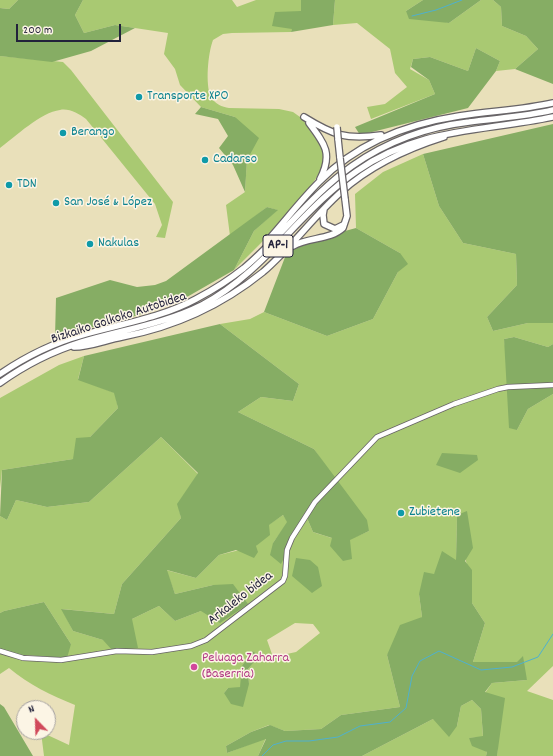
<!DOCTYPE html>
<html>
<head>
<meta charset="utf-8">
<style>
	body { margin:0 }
	#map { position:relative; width:553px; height:756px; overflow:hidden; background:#e9e0ba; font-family:Dekko,sans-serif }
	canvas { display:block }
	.north { position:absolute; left:16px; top:700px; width:40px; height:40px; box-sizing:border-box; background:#fcf5e5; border:1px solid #a5a1a1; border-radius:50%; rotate:337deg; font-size:11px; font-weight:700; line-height:16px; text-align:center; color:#22223b }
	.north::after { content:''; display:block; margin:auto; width:14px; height:18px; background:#d1495b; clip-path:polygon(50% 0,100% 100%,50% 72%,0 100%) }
	.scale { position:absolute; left:16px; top:24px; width:105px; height:18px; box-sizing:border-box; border:2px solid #22223b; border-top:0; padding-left:5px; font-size:12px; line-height:14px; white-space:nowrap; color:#22223b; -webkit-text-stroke:3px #fcf5e5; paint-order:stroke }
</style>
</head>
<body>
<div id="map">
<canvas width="553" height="756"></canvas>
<div class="north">N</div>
<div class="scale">200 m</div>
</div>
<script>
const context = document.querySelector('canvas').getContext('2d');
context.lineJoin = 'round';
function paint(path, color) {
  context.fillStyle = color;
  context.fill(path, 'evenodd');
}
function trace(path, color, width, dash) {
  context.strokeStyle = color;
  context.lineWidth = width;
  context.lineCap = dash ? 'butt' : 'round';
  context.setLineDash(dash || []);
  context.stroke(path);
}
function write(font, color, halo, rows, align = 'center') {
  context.font = font + ' Dekko,sans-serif';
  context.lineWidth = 3;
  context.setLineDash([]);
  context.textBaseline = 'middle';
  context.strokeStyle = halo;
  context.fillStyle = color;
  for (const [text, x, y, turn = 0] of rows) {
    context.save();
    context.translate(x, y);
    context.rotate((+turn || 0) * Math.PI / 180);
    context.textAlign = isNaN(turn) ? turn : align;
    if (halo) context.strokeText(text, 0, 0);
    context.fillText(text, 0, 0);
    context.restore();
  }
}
paint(new Path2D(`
	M 0,0 L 18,0 L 9,9 L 0,8 Z
	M 83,0 L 232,0 L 237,7 L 256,0 L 301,0 L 301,11 L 291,32 L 232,33 L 223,34 L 213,40 C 208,53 205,85 211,97 C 215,104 222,107 229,108 L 279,109 L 293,112 L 300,117 L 316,135 L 324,150 L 324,166 L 309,189 L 261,243 L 234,270 L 254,231 L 277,210 L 267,207 L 230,236 L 226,205 L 245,192 L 247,159 L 235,117 L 201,107 L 180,85 L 175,69 L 164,54 L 168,33 L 115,25 L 84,33 L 75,15 Z
	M 335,0 L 423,0 L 406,11 L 449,23 L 481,0 L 493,0 L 501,7 L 502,26 L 526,36 L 538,49 L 515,69 L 496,71 L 500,61 L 476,48 L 468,71 L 430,57 L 413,59 L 410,69 L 429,80 L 435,94 L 371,119 L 367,107 L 385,104 L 407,87 L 395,73 L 390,49 L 357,23 L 333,25 Z
	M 0,56 L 63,62 L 71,70 L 173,202 L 165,238 L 156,237 L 162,225 L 155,204 L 86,119 C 79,114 69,108 60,110 C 41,112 15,137 0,148 Z
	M 423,154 L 439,206 L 463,243 L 516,254 L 517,285 L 487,317 L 493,331 L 528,323 L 553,323 L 553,344 L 548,347 L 514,337 L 504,339 L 517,430 L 528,409 L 553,394 L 553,666 L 527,691 L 553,700 L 553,756 L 497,756 L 498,742 L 485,693 L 492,683 L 527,680 L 517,662 L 473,662 L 485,623 L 472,603 L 472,591 L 457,516 L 456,560 L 434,574 L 419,594 L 422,617 L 387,655 L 400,707 L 341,715 L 321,729 L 285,731 L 269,725 L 251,732 L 226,746 L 227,753 L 266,738 L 258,756 L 44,756 L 41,732 L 69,745 L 75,705 C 51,695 29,685 9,668 L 0,674 L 0,650 L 8,654 L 45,658 L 71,644 L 44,602 L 4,611 L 0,613 L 0,516 L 7,520 L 16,500 L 47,507 L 89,502 L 161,437 L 198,474 L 178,504 L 181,518 L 122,584 L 114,614 L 62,609 L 73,631 L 103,640 L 132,619 L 159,606 L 175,621 L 201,611 L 213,585 L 175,594 L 166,570 L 196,578 L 219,555 L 256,546 L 268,525 L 283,515 L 288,522 L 273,543 L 299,528 L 307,518 L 313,532 C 340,541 343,543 369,531 L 314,449 L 238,412 L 261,397 L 293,401 L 299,384 L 220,324 L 250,319 L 264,312 L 327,336 L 373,319 L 398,272 L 400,253 L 356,228 L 355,194 L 383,172 ZM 295,623 L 313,624 L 320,633 L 296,652 L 273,657 L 267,640 ZM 253,651 L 258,656 L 248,669 L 249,684 L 224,693 L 228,688 L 240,688 Z
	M 84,356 L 78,379 L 115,393 L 118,408 L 90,437 L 73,459 L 2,470 L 0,488 L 0,398 L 59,365 Z
	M 472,700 L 481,709 L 483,737 L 469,738 L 487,752 L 486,756 L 362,756 L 433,719 L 457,726 L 461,706 Z`), '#a9c972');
paint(new Path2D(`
	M 18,0 L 83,0 L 75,15 L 84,33 L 115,25 L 135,28 L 91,51 L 52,62 L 0,56 L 0,8 L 9,9 Z
	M 301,0 L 335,0 L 333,25 L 291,32 L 292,29 L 272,26 L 275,12 L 301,11 Z
	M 423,0 L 481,0 L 449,23 L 409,19 L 406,11 Z
	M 493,0 L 553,0 L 553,84 L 515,69 L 538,49 L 526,36 L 502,26 L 501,7 Z
	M 476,48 L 500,61 L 496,71 L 468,108 L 360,135 L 355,127 L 435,94 L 429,80 L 411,67 L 413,59 L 430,57 L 468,71 Z
	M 201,107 L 235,117 L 259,138 L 247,160 L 245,192 L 233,165 L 219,148 L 228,136 L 218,119 L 195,114 Z
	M 553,124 L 553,323 L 528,323 L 493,331 L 487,317 L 517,285 L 516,254 L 463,243 L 439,206 L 423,154 Z
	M 267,207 L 278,210 L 254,231 L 234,270 L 180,301 L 132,317 L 55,337 L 56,298 L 110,280 L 137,287 L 155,285 L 166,281 Z
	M 356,228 L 400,253 L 408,264 L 398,272 L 373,319 L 327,336 L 264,312 L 287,252 L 301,243 Z
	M 220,324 L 299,384 L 293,401 L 261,397 L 238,412 L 314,449 L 367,520 L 369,531 L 350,540 L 352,559 L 343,561 L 330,546 L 332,538 L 313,532 L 307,518 L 299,528 L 281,564 L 270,555 L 273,543 L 287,522 L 283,515 L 269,525 L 270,535 L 256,546 L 258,552 L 254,558 L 236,550 L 219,555 L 196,578 L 167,570 L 175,594 L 213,585 L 233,584 L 248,604 L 220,623 L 201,611 L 175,621 L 159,606 L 132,619 L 138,648 L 112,650 L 103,640 L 73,631 L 61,609 L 114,614 L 122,584 L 181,518 L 177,504 L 198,473 L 161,437 L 89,502 L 47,507 L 16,500 L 7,520 L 0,516 L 2,470 L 73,459 L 76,438 L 90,437 L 118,408 L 114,393 L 78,380 L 84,356 Z
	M 514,337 L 548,347 L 553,344 L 553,394 L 528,409 L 517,430 L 509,428 L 504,339 Z
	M 442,453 L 477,455 L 478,460 L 460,473 L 436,465 Z
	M 467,511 L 473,548 L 465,561 L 472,570 L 472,603 L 485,623 L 473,662 L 517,662 L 523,656 L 527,680 L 492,683 L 485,692 L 505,698 L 497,756 L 486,756 L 487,752 L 472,746 L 469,738 L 483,736 L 481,709 L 472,700 L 461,706 L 457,726 L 449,737 L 433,719 L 362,756 L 258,756 L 266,739 L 227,753 L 226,746 L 251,732 L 270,725 L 285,731 L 321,729 L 341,715 L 400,707 L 387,655 L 400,625 L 422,617 L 419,594 L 424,572 L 434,574 L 442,551 L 456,560 L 457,515 Z
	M 296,558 L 310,560 L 318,567 L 322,586 L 312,593 L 292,576 Z
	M 44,602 L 71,644 L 67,658 L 8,654 L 0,650 L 0,613 L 4,611 Z
	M 253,651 L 259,656 L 248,669 L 249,684 L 243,707 L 231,704 L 224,693 L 228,688 L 240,687 L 242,666 Z
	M 0,704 L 4,707 L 33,756 L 0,756 Z`), '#86ad64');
trace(new Path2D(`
	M 412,16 L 436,10 L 462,0
	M 262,756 L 273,745 L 286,741 L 309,741 L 338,737 L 360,726 L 390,722 L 406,708 L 412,676 L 420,661 L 439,651 L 481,670 L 512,667 L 538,657 L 553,634`), '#4fb1ce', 1);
const secondary = new Path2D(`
	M 0,651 L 23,658 L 61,660 L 117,651 L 152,652 L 191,646 L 206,640 L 283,581 L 285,576 L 287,550 L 292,538 L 315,502 L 377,437 L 454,404 L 498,389 L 508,387 L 553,385`);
const highway = new Path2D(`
	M 304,117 C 333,135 346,140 381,135
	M 309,123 C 325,144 333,154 320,179
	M 338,139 L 340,158
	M 324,209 L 323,215 L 324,224 L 335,229 L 343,225
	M 268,240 C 285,221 301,200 319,182 C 357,143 406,124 459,116 C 490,111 523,110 553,103
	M 293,246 C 309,237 330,240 343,228 L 347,216 L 345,199
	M 74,347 C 90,347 106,340 122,337 C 174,327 221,306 263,272 C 291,248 313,217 341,192 C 371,165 406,149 444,137
	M 0,374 C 25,357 53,343 82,335 C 121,324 161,318 196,299 C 213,290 229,280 244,268 C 282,236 311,195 352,166 C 386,142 427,127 469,122 C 497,118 525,117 553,110
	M 0,383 C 25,365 53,351 82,342 C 122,330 164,324 202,305 C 265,272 300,210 357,171 C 420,127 482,132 553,117`);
trace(secondary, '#686467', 6);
trace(highway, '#686467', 8);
trace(secondary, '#fff', 4.5);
trace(highway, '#fff', 5.5);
const highwayBridge = new Path2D(`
	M 337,127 L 338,139
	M 340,158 L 345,199`);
trace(highwayBridge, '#686467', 8, []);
trace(highwayBridge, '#fff', 5.5);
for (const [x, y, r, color] of [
	[139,97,4,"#0f9aa8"],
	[63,133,4,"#0f9aa8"],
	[205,160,4,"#0f9aa8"],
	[9,185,4,"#0f9aa8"],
	[56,203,4,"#0f9aa8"],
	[90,244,4,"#0f9aa8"],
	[401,513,4,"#0f9aa8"],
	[194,667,4,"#d1479c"]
]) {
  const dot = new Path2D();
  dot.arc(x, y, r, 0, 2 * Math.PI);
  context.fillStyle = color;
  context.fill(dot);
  trace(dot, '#fcf5e5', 1.5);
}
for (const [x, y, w] of [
	[278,246,30]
]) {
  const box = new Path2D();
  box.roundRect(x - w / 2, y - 11, w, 22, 3);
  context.fillStyle = '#fcf5e5';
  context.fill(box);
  trace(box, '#22223b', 1);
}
write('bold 13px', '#22223b', null, [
	["AP-1",278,246]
]);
write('14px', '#0d838f', '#fcf5e5', [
	["Transporte XPO",147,97],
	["Berango",71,133],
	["Cadarso",213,160],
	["TDN",17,185],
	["San José & López",64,203],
	["Nakulas",98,244],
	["Zubietene",409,513]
], 'left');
write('14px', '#22223b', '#fcf5e5', [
	["Bizkaiko Golkoko Autobidea",119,319,-18],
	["Arkaleko bidea",241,599,-38]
]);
write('14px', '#b23c85', '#fcf5e5', [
	["Peluaga Zaharra",202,659],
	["(Baserria)",202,675]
], 'left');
</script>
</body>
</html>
